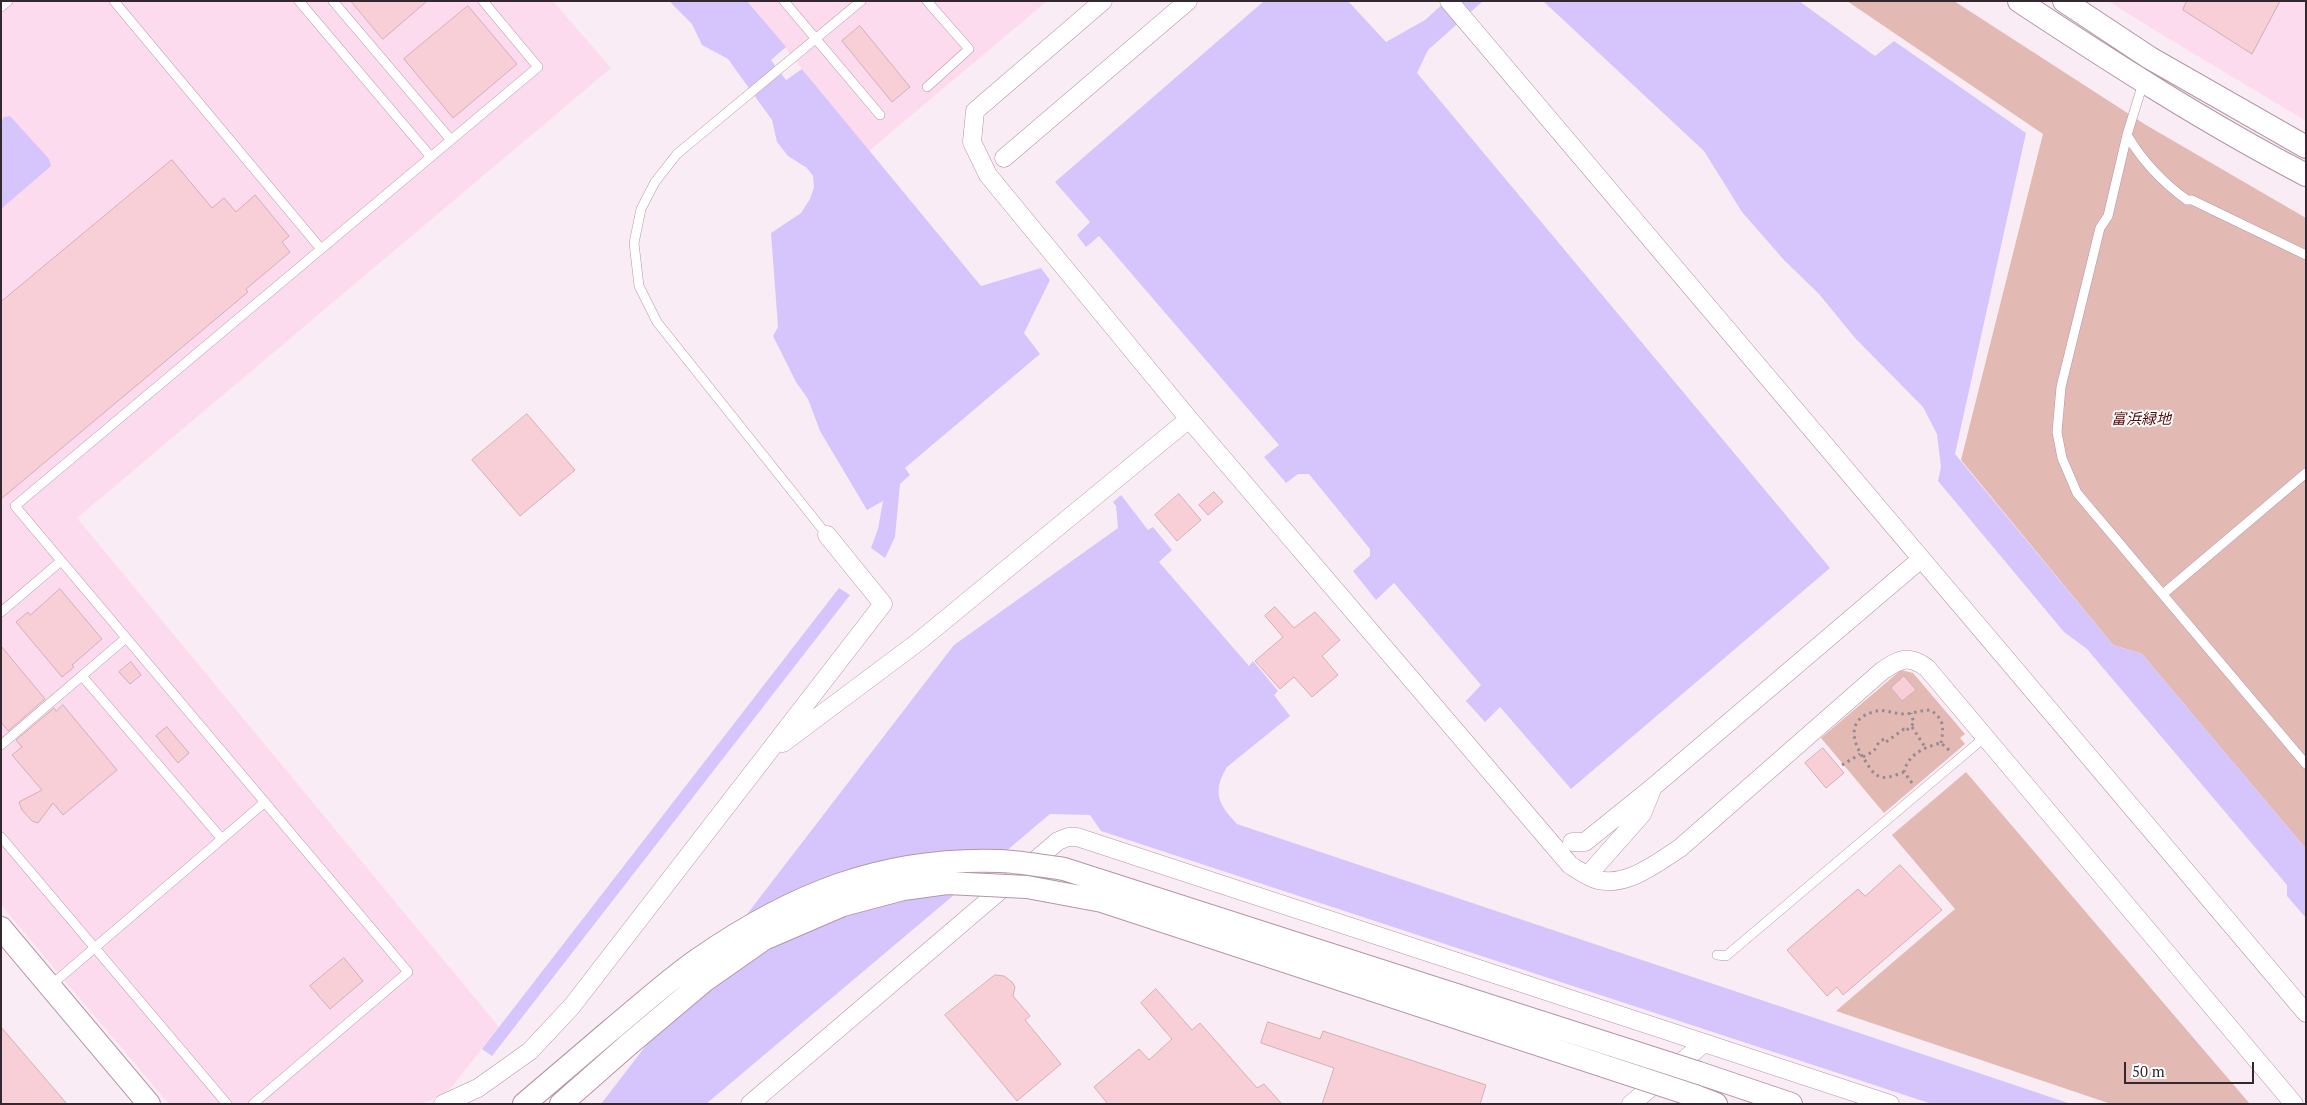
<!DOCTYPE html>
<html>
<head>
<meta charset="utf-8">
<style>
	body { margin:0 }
	#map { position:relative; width:2307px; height:1105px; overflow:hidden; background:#faecf4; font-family:"PT Serif",serif }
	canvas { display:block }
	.frame { position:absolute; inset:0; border:2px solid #34272f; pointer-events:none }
	.scale { position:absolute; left:2124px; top:1062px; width:130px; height:22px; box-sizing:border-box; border:2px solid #34272f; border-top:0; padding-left:6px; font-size:15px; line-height:18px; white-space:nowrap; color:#34272f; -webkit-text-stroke:4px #fff; paint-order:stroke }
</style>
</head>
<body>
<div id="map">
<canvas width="2307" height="1105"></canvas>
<div class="frame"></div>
<div class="scale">50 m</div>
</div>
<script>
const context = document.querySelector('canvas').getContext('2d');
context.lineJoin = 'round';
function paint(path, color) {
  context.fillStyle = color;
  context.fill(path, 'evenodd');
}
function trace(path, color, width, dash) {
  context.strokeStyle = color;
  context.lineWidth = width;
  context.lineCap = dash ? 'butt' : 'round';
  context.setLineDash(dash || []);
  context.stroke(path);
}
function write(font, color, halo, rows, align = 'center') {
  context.font = font + ' "PT Serif","Noto Sans JP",serif';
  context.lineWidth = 4;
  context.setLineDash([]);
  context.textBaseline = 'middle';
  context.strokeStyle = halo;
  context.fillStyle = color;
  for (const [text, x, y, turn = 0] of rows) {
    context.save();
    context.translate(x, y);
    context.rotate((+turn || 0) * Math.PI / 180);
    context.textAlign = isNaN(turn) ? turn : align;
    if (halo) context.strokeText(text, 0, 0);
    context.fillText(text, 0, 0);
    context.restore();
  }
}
paint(new Path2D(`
	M 1,1 L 553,1 L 611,68 L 77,518 L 499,1027 L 447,1093 L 422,1104 L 169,1104 L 1,905 Z
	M 747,1 L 1047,1 L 869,151 Z
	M 2108,1 L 2306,1 L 2306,121 L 2161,34 Z`), '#fddbee');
paint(new Path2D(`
	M 1847,1 L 1954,1 L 2146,125 L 2306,218 L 2306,849 L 2142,654 L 2113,645 L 1961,460 L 2043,134 Z
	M 1901,670 L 1913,673 L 1965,734 L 1960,738 L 1965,744 L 1884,813 L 1821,738 Z
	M 1966,772 L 2250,1104 L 2111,1104 L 1836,1011 L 1955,909 L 1892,835 Z`), '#e3bab3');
paint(new Path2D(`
	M 669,1 L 747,1 L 786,47 L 771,60 L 786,80 L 802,69 L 981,286 L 1041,268 L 1050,280 L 1024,333 L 1040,354 L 905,468 L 910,475 L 900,484 L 895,537 L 885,558 L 871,548 L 878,529 L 883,501 L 867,510 L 820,431 L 808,399 L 796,382 L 773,336 L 778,327 L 771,233 L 801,213 L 810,199 L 814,187 L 813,176 L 807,168 L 788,156 L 777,142 L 772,120 L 728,59 L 702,45 L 692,24 Z
	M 1264,1 L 1348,1 L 1386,42 L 1425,20 L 1446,1 L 1483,1 L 1428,50 L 1417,73 L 1830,568 L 1571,789 L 1500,707 L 1485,722 L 1466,701 L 1481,685 L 1394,583 L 1376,600 L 1353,571 L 1370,556 L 1370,549 L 1309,474 L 1298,474 L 1286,483 L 1264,457 L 1279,445 L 1099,236 L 1086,247 L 1077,235 L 1090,222 L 1055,182 Z
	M 1543,1 L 1799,1 L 1875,56 L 1894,41 L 2026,133 L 1955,454 L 2113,645 L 2142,654 L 2306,849 L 2306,918 L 2287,896 L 2287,885 L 2087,649 L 2064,632 L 1938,481 L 1941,467 L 1937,434 L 1923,407 L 1855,338 L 1819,294 L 1784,260 L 1742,212 L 1704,151 Z
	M 10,116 L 49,159 L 51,166 L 1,209 L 1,122 L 4,117 Z
	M 1121,495 L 1148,530 L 1153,527 L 1172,550 L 1159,562 L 1249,666 L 1253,661 L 1278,691 L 1274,695 L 1290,716 L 1227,767 C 1212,792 1218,804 1237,824 L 2071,1104 L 1932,1104 L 1101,831 L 1090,815 L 1050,814 L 706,1104 L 601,1104 L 954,645 L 1118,528 L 1116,506 L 1113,502 Z
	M 839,588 L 850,595 L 492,1056 L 482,1049 Z`), '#d6c5fc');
const building = new Path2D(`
	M 351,1 L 427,1 L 383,39 Z
	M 2187,1 L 2280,1 L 2252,54 L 2183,10 Z
	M 468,6 L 517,64 L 453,118 L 404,59 Z
	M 860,26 L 910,87 L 892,102 L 842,41 Z
	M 172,160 L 212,208 L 224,198 L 236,212 L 255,195 L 289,236 L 282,242 L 290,252 L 246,289 L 248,292 L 1,499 L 1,302 Z
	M 527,414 L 575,470 L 520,516 L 472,460 Z
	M 1214,492 L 1223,502 L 1208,515 L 1199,505 Z
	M 1179,494 L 1201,520 L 1177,541 L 1155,515 Z
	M 60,589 L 102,639 L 72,665 L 74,667 L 62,677 L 16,622 L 28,612 L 30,615 Z
	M 1275,607 L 1294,628 L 1315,612 L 1340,640 L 1322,656 L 1338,675 L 1312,697 L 1294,677 L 1280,689 L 1255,661 L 1283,637 L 1265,616 Z
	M 1,646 L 45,699 L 8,731 L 1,722 Z
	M 131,662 L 141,675 L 130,684 L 119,672 Z
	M 1904,676 L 1916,690 L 1902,701 L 1891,688 Z
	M 63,705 L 117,770 L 63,815 L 53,803 L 38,823 L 32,821 L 22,810 L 19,802 L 42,790 L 12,755 L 22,747 L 16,740 L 54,708 L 56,711 Z
	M 167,727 L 189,753 L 178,763 L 156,736 Z
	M 1823,748 L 1844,773 L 1826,788 L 1805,763 Z
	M 1900,865 L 1942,910 L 1843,995 L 1837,987 L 1827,996 L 1787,950 L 1858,889 L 1865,896 Z
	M 344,958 L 363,981 L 330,1009 L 310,986 Z
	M 995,975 L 1004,976 L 1012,982 L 1015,987 L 1013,996 L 1030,1016 L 1025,1020 L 1061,1064 L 1017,1101 L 945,1015 Z
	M 1156,989 L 1192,1030 L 1200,1023 L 1257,1088 L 1264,1084 L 1282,1104 L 1108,1104 L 1094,1087 L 1139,1049 L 1149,1060 L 1172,1039 L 1141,1003 Z
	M 1268,1022 L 1320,1039 L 1323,1031 L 1486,1085 L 1480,1104 L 1322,1104 L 1334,1068 L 1261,1043 Z
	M 1,1027 L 67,1104 L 1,1104 Z`);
paint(building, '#f8cfd6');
trace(building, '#d5aeb5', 1);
const service = new Path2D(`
	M 114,1 L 321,249
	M 299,1 L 431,157
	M 333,1 L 451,140
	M 784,1 L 880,115
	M 1,7 L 8,1
	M 2143,83 L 2127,135 L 2108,216 L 2100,228 L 2061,387 L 2057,432 L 2062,458 L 2077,493 L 2306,764
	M 927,87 L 969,49 L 927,1
	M 2127,135 C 2143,162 2162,182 2187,200 L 2192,200 L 2306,255
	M 827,535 L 657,322 L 639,286 L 634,243 L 641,209 L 655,182 L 677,154 L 861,1
	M 2163,594 L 2306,473
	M 1,612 L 61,561
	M 82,676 L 222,839
	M 1,745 L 126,638
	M 1,837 L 227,1104
	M 1717,955 L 1726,956 L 1985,737
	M 50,986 L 265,802
	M 253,1104 L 408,972 L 15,506 L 538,67 L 483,1`);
const minor = new Path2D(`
	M 1103,1 L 975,111 L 972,142 L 988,175 L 1189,419 L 1570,865 C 1578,870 1589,878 1598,880 C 1627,887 1657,863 1680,848 L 1882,671 C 1900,659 1908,654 1927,668 L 2294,1104
	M 1449,1 L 2306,1013
	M 1004,158 L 1188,1
	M 783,743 L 918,642 L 1189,419
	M 1572,842 L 1585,842 L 1652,788
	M 1588,875 L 1642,814 L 1653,787 L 1921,559
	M 443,1104 L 478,1088 L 530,1051 L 572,1006 L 883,604 L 827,535
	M 750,1104 L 1058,841 L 1068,837 L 1077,837 L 1890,1104
	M 1631,1104 L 1703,1044`);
const tertiary = new Path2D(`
	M 2019,1 C 2113,63 2206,123 2306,175
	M 2064,1 L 2150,58 L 2306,147
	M 1,928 L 149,1104
	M 1699,1073 L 1791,1104
	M 1695,1096 L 1716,1104
	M 524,1104 L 612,1029
	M 561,1104 L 628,1045`);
trace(service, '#b595a7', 10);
trace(minor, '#b595a7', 19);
trace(tertiary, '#b595a7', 24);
trace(new Path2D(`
	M 1912,727 L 1925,747
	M 1863,757 L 1874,751 L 1879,742 L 1884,739 L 1886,742 L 1904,729 L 1906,731 L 1914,723 L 1911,713
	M 1842,765 L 1860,754
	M 1904,772 C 1898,774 1888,779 1882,777 C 1874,776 1870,768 1866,762 C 1853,744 1845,720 1873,712 C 1884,708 1893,714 1904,714 C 1912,714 1921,710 1930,710 C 1944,718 1944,728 1941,743
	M 1912,783 L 1904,772 C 1908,754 1925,747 1941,743 L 1950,751`), '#968991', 3, [2.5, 4]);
trace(service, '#fff', 9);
trace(minor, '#fff', 18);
trace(tertiary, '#fff', 22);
const tertiaryBridge = new Path2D(`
	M 612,1029 C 640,1006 667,981 697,960 C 792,894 883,857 1000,861 C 1022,862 1043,866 1064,869 L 1699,1073
	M 628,1045 L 704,981 L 764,939 L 843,905 L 903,889 L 947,883 L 1027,887 L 1102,901 L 1695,1096`);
trace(tertiaryBridge, '#b595a7', 24, []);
trace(tertiaryBridge, '#fff', 22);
write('italic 15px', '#550a07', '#fff', [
	["富浜緑地",2141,420]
]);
</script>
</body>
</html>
